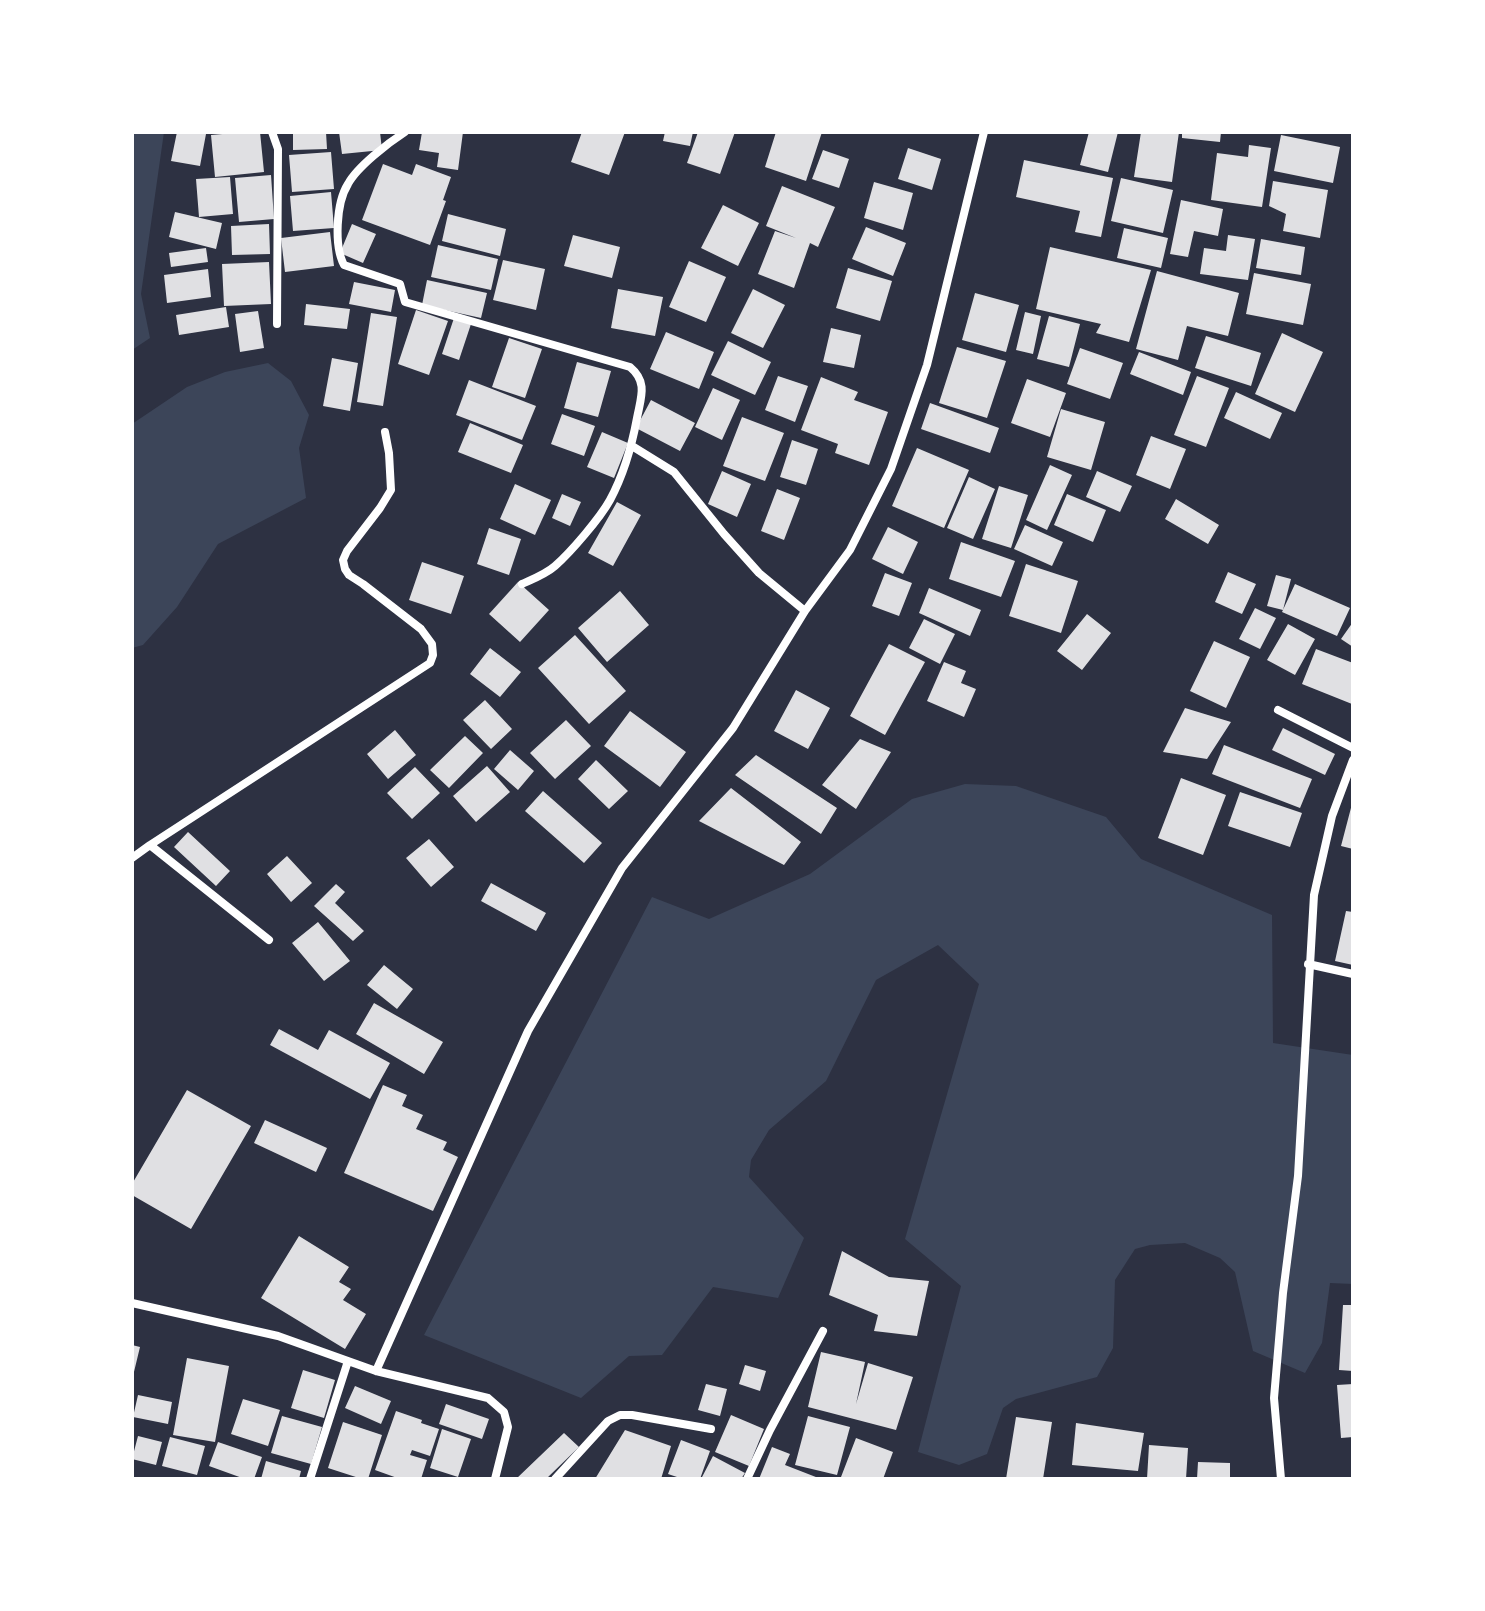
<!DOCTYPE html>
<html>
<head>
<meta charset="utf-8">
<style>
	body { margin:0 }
	#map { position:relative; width:1485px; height:1611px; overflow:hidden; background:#2d3142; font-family:Manrope,sans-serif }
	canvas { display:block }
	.frame { position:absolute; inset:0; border:134px solid #fff; pointer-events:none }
</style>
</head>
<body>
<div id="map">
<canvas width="1485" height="1611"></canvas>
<div class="frame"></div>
</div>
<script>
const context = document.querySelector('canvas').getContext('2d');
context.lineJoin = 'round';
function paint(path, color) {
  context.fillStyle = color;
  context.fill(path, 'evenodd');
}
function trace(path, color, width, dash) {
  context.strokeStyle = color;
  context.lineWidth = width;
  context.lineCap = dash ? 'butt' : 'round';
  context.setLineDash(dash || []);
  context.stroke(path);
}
paint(new Path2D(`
	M 132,132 L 164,132 L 141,294 L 150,338 L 132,350 Z
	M 268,363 L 291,381 L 309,415 L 299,448 L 306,498 L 218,544 L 177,607 L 143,645 L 132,648 L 132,424 L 187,387 L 225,372 Z
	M 965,784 L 1016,786 L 1106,817 L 1141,859 L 1272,915 L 1273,1043 L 1353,1055 L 1353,1284 L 1330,1283 L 1322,1343 L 1305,1373 L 1253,1351 L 1235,1272 L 1220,1258 L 1185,1243 L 1150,1245 L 1135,1249 L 1115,1280 L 1113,1348 L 1097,1377 L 1016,1399 L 1003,1408 L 987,1454 L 959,1465 L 918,1452 L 961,1286 L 905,1239 L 979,984 L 938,945 L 876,980 L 826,1081 L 769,1130 L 751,1160 L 749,1177 L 804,1238 L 778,1298 L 713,1287 L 662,1355 L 629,1356 L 581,1398 L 424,1335 L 652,897 L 709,919 L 810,874 L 912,799 Z`), '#3c4559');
paint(new Path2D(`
	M 177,132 L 206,134 L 200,166 L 171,161 Z
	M 245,132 L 260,132 L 264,172 L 215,177 L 211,135 Z
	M 293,132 L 326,132 L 327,149 L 293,150 Z
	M 339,132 L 380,132 L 382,150 L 342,154 Z
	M 422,132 L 463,132 L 458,170 L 437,167 L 439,153 L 419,150 Z
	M 582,132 L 625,132 L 609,175 L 571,162 Z
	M 665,132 L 693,132 L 690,146 L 663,141 Z
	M 698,132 L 735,132 L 720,174 L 687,163 Z
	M 776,132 L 822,132 L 806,181 L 765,167 Z
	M 1089,132 L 1118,132 L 1108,172 L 1080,165 Z
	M 1141,132 L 1179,132 L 1172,182 L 1134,177 Z
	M 1182,132 L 1221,132 L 1220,142 L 1182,138 Z
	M 1281,135 L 1340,147 L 1333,183 L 1274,171 Z
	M 1249,145 L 1271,148 L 1262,207 L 1211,200 L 1217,153 L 1248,157 Z
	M 908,148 L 941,159 L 932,190 L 898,179 Z
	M 823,150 L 849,159 L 839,188 L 812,179 Z
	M 331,152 L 334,189 L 292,192 L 289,155 Z
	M 1024,160 L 1113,178 L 1101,237 L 1075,232 L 1080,211 L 1016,197 Z
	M 383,164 L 412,175 L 416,164 L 451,177 L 443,200 L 446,201 L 430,245 L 362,220 Z
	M 271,175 L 274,219 L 239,222 L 235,178 Z
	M 230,177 L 233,214 L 199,217 L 196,179 Z
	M 1121,178 L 1173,190 L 1163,233 L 1111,221 Z
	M 1273,181 L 1328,190 L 1320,238 L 1283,231 L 1286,214 L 1269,206 Z
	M 874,182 L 913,193 L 903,230 L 864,218 Z
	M 782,186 L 835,207 L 818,247 L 810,243 L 794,288 L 758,274 L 775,231 L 796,238 L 766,226 Z
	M 331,192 L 334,228 L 293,231 L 290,196 Z
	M 1181,200 L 1223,209 L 1218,236 L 1194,231 L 1188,257 L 1170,254 Z
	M 723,205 L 759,223 L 738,266 L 701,248 Z
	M 175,212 L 222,223 L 216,249 L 169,237 Z
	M 448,214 L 506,229 L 500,256 L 442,241 Z
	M 269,224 L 270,254 L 232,255 L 231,226 Z
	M 352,224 L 376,234 L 363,263 L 340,253 Z
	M 866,227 L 906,243 L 893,276 L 852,259 Z
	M 1124,228 L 1168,238 L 1161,268 L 1117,258 Z
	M 330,232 L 334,266 L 285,272 L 281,238 Z
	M 573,235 L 620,247 L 612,278 L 564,266 Z
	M 1228,235 L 1255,239 L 1248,280 L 1200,274 L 1204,248 L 1226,251 Z
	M 1261,239 L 1305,247 L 1301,275 L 1256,268 Z
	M 438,245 L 498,259 L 491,290 L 431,277 Z
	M 1050,247 L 1151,270 L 1129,342 L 1096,333 L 1101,324 L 1036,309 Z
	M 206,248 L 208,262 L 171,267 L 169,253 Z
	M 503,260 L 545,269 L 536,310 L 493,300 Z
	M 689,261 L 726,277 L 706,322 L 669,307 Z
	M 269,262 L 271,304 L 224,306 L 222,264 Z
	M 848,268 L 892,281 L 880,321 L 836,308 Z
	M 208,269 L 211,297 L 167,303 L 164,275 Z
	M 1157,271 L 1239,293 L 1228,336 L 1187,326 L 1178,360 L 1136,349 Z
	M 1254,273 L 1311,284 L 1303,325 L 1246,314 Z
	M 427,280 L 487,293 L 481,318 L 422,305 Z
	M 354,282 L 395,290 L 391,312 L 349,304 Z
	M 618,289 L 663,297 L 655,336 L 611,328 Z
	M 753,289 L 785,305 L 763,348 L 731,333 Z
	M 975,293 L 1019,305 L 1006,352 L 962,340 Z
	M 306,304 L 350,309 L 347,329 L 304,325 Z
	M 226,307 L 229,327 L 179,335 L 176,315 Z
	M 416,310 L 448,321 L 429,375 L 398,364 Z
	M 258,311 L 264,348 L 240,352 L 235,314 Z
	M 1025,312 L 1041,316 L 1033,354 L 1016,350 Z
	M 371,313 L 397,317 L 383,406 L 357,402 Z
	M 1049,316 L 1080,324 L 1069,367 L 1037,359 Z
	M 454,318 L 471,324 L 459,360 L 442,354 Z
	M 831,328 L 861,335 L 854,368 L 823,362 Z
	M 666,332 L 714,352 L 699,389 L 650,369 Z
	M 1282,333 L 1323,352 L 1295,412 L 1255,394 Z
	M 1206,336 L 1261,353 L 1251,386 L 1195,368 Z
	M 509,338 L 542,349 L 525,398 L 492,387 Z
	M 728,341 L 771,362 L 755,395 L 711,375 Z
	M 957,347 L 1006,361 L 987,418 L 939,403 Z
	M 1080,348 L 1123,363 L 1110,399 L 1067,384 Z
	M 1139,352 L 1191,372 L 1183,395 L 1130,374 Z
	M 332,358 L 358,363 L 350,411 L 323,406 Z
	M 577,362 L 611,371 L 598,417 L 564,408 Z
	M 778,376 L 808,386 L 795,422 L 765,410 Z
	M 1197,376 L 1229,388 L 1206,447 L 1174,435 Z
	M 821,377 L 858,392 L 854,400 L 888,412 L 869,465 L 835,453 L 838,444 L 801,430 Z
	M 1027,379 L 1066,393 L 1050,437 L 1011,423 Z
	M 469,380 L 536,406 L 522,440 L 456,415 Z
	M 713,388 L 740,400 L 722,440 L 695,427 Z
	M 1236,392 L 1282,413 L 1270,439 L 1224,418 Z
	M 651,400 L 695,423 L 680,451 L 636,428 Z
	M 930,403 L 999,428 L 990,453 L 921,429 Z
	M 1061,409 L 1105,422 L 1091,470 L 1047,457 Z
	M 562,414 L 595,426 L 584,456 L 551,444 Z
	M 742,417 L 784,433 L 765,481 L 723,466 Z
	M 470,423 L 523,445 L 511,473 L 458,452 Z
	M 602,432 L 628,443 L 614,478 L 587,467 Z
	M 1151,436 L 1186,449 L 1170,489 L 1136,475 Z
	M 792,440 L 818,449 L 806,485 L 780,477 Z
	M 917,448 L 969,470 L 944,528 L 892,506 Z
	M 1050,465 L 1072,475 L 1047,530 L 1026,520 Z
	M 722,471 L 751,484 L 737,517 L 708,504 Z
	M 1097,471 L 1132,486 L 1120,512 L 1086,497 Z
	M 969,477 L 995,489 L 973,539 L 947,528 Z
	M 515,484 L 551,500 L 535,535 L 500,519 Z
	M 999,486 L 1028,495 L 1011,548 L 982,539 Z
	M 777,489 L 800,498 L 784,540 L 761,531 Z
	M 562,494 L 581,502 L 570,526 L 552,518 Z
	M 1067,494 L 1106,510 L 1093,542 L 1054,525 Z
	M 1176,499 L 1219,525 L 1208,544 L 1165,519 Z
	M 617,502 L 641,515 L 613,566 L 588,553 Z
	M 1025,525 L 1063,542 L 1052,566 L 1014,549 Z
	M 888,527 L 918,542 L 903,574 L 872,559 Z
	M 489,528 L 521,539 L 509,575 L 477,564 Z
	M 961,542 L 1015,561 L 1001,597 L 949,579 Z
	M 422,562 L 464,576 L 451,614 L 409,600 Z
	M 1026,564 L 1078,581 L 1061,633 L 1009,616 Z
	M 1228,572 L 1256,584 L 1242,614 L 1215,602 Z
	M 885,573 L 912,583 L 899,616 L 872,606 Z
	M 1276,575 L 1291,579 L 1283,610 L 1267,606 Z
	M 518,582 L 549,610 L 520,642 L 489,614 Z
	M 1295,584 L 1350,608 L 1337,636 L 1282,612 Z
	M 929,588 L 981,610 L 970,636 L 919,613 Z
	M 620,591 L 649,625 L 607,662 L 578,628 Z
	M 1255,608 L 1276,618 L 1260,649 L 1239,639 Z
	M 1087,614 L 1111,633 L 1082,670 L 1057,651 Z
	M 924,619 L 955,634 L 940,664 L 909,648 Z
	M 1353,622 L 1353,647 L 1341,639 Z
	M 1288,624 L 1315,639 L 1295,675 L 1267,660 Z
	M 575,635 L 626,691 L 589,724 L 538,668 Z
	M 1214,641 L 1250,657 L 1226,708 L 1190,691 Z
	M 889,644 L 925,662 L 885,735 L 850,716 Z
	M 490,648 L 521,672 L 500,697 L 470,674 Z
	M 1316,649 L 1353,663 L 1352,704 L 1302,684 Z
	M 944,662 L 966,671 L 961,683 L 976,689 L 964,717 L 927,701 Z
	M 796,690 L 830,708 L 808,749 L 774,731 Z
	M 485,700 L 512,729 L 491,749 L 463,720 Z
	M 1185,708 L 1231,722 L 1207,759 L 1163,752 Z
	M 630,711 L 686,752 L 660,787 L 604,746 Z
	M 566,720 L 591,746 L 555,779 L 530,753 Z
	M 1283,728 L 1335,754 L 1325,775 L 1272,750 Z
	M 395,730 L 416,755 L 388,779 L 367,754 Z
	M 465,736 L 483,753 L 449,788 L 430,770 Z
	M 860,739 L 891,752 L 856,809 L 822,785 Z
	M 1224,745 L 1312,779 L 1300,808 L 1212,774 Z
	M 510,750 L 534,771 L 518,790 L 494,769 Z
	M 756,755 L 837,808 L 821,834 L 735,775 Z
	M 596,760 L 628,791 L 609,809 L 578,779 Z
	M 487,766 L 510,792 L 476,822 L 453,796 Z
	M 415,767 L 440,793 L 412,819 L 387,793 Z
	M 1181,778 L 1226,795 L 1203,855 L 1158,838 Z
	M 731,788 L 801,842 L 784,865 L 699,821 Z
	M 543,791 L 602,843 L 584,863 L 525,811 Z
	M 1240,792 L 1302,813 L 1290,847 L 1228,826 Z
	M 1352,804 L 1353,804 L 1353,849 L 1341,846 Z
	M 188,832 L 230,871 L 216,886 L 174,847 Z
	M 429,839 L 454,867 L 431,887 L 406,858 Z
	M 287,856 L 312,883 L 291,902 L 267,874 Z
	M 491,883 L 546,913 L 536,931 L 481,901 Z
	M 336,884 L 345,892 L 335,903 L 364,931 L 353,941 L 314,906 Z
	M 1346,911 L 1353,912 L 1353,965 L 1335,961 Z
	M 318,922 L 350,961 L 324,981 L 292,943 Z
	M 384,965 L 413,989 L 397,1009 L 367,985 Z
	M 374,1003 L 443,1042 L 424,1074 L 356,1034 Z
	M 279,1029 L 318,1050 L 329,1030 L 390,1063 L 370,1099 L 270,1045 Z
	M 383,1085 L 407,1095 L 402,1106 L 423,1115 L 416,1129 L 447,1142 L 443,1150 L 458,1157 L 433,1211 L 344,1173 Z
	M 187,1090 L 251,1126 L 191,1229 L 132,1195 L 132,1184 Z
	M 265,1120 L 327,1148 L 316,1172 L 254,1143 Z
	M 299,1236 L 349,1267 L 339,1282 L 351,1289 L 343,1300 L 366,1314 L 345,1349 L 261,1298 Z
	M 842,1251 L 889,1277 L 929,1281 L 917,1336 L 874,1331 L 878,1315 L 829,1295 Z
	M 1343,1305 L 1353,1305 L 1353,1371 L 1339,1370 Z
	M 132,1345 L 140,1347 L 133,1376 L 132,1375 Z
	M 821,1352 L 865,1362 L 856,1404 L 868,1363 L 913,1377 L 896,1430 L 808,1407 Z
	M 187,1358 L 229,1366 L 215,1442 L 173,1435 Z
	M 745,1365 L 766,1371 L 760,1391 L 739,1384 Z
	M 303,1370 L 335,1380 L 324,1418 L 291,1408 Z
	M 706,1384 L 727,1389 L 720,1416 L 698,1410 Z
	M 1353,1384 L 1353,1437 L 1341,1438 L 1337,1385 Z
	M 355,1386 L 391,1401 L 381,1424 L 345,1408 Z
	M 138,1395 L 172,1402 L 168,1424 L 133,1417 Z
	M 243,1399 L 280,1410 L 268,1446 L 231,1434 Z
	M 446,1404 L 489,1419 L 482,1439 L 439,1424 Z
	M 396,1411 L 422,1420 L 421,1423 L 439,1429 L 430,1456 L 412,1450 L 410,1455 L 427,1460 L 421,1479 L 400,1479 L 375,1470 Z
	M 731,1415 L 764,1429 L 749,1466 L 715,1452 Z
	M 282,1416 L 322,1427 L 311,1464 L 271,1453 Z
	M 808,1416 L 850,1427 L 837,1475 L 795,1465 Z
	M 1016,1417 L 1052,1422 L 1043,1479 L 1006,1479 Z
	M 343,1422 L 382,1435 L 368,1479 L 362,1479 L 328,1468 Z
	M 1076,1423 L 1144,1433 L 1138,1471 L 1072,1465 Z
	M 442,1429 L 471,1439 L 458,1477 L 430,1468 Z
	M 625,1430 L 671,1446 L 661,1479 L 595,1479 Z
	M 564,1433 L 579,1447 L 546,1479 L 516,1479 Z
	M 138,1436 L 162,1442 L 156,1465 L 132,1459 Z
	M 170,1437 L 205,1446 L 197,1475 L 162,1466 Z
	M 856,1438 L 893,1452 L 883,1479 L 847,1479 L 841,1477 Z
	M 681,1440 L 710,1451 L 700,1479 L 683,1479 L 668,1474 Z
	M 218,1442 L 262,1457 L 254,1479 L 245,1479 L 209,1466 Z
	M 1149,1445 L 1188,1448 L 1186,1479 L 1147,1479 Z
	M 772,1447 L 790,1454 L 785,1465 L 821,1479 L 759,1479 Z
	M 713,1456 L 745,1473 L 741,1479 L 701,1479 Z
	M 266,1461 L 301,1471 L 299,1479 L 261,1479 Z
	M 1198,1462 L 1230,1463 L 1230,1479 L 1197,1479 Z`), '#e0e0e3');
trace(new Path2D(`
	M 272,132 L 278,149 L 277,324
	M 405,132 C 388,143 357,167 348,184 C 336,203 334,246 344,265 L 400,284 L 405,302 L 630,367 C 648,382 641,397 637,418 C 632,445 624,474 610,500 C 600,518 571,552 555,566 C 546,574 533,579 522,584
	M 632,446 L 674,472 L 724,534 L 759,573 L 805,611
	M 1278,710 L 1353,748
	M 150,845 L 430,663 L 433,655 L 432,644 L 421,629 L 363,584 L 349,575 L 345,569 L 343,560 L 347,551 L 380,508 L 391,490 L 389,453 L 385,432
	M 132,858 L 150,845 L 269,940
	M 1308,964 L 1353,974
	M 132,1303 L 278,1336 L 376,1371 L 488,1398 L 504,1412 L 508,1427 L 495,1479
	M 376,1371 L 528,1031 L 622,868 L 733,728 L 805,611 L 850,550 L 891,469 L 927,365 L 984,132
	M 310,1479 L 348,1361
	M 555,1479 L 608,1421 L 620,1415 L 632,1415 L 711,1429
	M 747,1479 L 770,1430 L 823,1331
	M 1281,1479 L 1274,1398 L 1283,1293 L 1298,1176 L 1314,895 L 1332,816 L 1353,760`), '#fff', 8);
</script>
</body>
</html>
